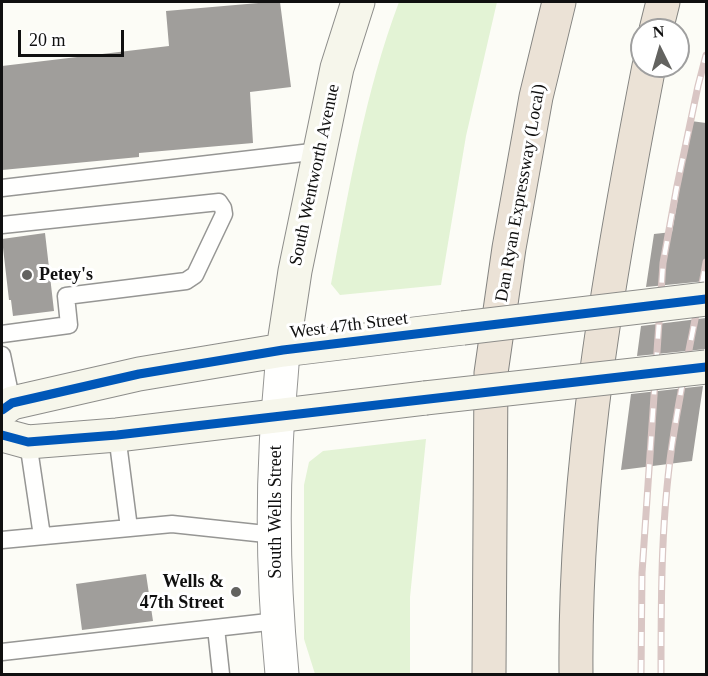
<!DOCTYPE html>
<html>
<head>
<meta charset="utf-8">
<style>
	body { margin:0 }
	#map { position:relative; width:708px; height:676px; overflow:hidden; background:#fcfcf6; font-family:"Times New Roman",serif }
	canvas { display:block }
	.frame { position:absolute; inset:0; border:3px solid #101010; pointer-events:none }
	.north { position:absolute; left:630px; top:18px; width:60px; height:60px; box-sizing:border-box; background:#fff; border:2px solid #9f9f9f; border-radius:50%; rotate:355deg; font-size:16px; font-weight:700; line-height:24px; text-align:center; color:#101010 }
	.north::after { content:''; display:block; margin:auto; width:21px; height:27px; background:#636360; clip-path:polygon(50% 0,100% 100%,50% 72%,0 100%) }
	.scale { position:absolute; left:18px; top:30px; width:106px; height:27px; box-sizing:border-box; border:3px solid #101010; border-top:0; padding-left:8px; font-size:18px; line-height:21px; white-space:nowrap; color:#101010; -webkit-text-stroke:4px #fff; paint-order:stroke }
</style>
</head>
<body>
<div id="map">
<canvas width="708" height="676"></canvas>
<div class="frame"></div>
<div class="north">N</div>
<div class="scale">20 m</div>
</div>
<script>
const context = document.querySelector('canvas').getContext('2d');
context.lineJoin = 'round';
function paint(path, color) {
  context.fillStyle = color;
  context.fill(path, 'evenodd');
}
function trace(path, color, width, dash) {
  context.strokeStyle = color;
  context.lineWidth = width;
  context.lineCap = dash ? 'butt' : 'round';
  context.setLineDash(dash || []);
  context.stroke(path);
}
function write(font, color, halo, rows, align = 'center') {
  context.font = font + ' "Times New Roman",serif';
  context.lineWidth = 6;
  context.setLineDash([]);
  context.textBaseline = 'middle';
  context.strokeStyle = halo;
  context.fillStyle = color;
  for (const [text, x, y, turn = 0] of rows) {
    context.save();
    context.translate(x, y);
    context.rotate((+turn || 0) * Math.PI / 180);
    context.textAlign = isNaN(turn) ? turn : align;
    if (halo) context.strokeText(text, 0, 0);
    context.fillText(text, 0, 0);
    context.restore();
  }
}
paint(new Path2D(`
	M 399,2 L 497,2 L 466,136 L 441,285 L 340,295 L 331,284 C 349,189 365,92 399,2 Z
	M 426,439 L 410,597 L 410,674 L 315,674 L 304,639 L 304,485 L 309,462 L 323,451 Z`), '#e3f3d5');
paint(new Path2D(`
	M 270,2 L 280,2 L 291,87 L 250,92 L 253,143 L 139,153 L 139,157 L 2,170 L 2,66 L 169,46 L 166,11 Z
	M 691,121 L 706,123 L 706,281 L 646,287 L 654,234 L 672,232 Z
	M 45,233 L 54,311 L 13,316 L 11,300 L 9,300 L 2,239 Z
	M 706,318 L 706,349 L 637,356 L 641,326 Z
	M 703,386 L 692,461 L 621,470 L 631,394 Z
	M 146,574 L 153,621 L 82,630 L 76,584 Z`), '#a09e9b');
const service = new Path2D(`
	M 2,188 L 320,151
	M 2,225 L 219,202 L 223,208 L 224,214 L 195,275 L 186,281 L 66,296 L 69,325 L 2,334
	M 2,355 L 12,403
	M 117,435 L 129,528
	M 28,442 L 42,536
	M 2,540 L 172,524 L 275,535
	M 216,628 L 221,674
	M 2,652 L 277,621`);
const tertiary = new Path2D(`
	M 282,674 C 275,600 272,525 276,451 C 277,417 281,384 283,350`);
const secondary = new Path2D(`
	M 283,350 L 295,271 L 337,68 L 358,2
	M 2,410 L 12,403 L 139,374 L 283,350 L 463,328
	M 2,435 L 28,442 L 117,435 L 425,398`);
const motorway = new Path2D(`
	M 656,30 L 663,2
	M 489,674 L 491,373 L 509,248 L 536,97 L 559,2
	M 576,674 C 574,469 610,267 649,66`);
trace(service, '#969694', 19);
trace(tertiary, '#969694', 35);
trace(secondary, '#8d8d8a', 35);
trace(motorway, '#848481', 35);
trace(service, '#fffffe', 16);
trace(tertiary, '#fffffe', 33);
trace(secondary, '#f6f6eb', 33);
trace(motorway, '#ebe2d6', 33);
const rail = new Path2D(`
	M 641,674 L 642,573 L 663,263 L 677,186 L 698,86 L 706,55
	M 661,674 C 661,594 661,512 674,432 C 683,375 696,318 706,262`);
trace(rail, '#d9c6c4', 7);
trace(rail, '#fff', 4.5, [14]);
const secondaryBridge = new Path2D(`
	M 463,328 L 706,299
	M 425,398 L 706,367`);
trace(secondaryBridge, '#8d8d8a', 35, []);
trace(secondaryBridge, '#f6f6eb', 33);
trace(new Path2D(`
	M 2,410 L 12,403 L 139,374 L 283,350 L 706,299
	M 2,435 L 28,442 L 117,435 L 706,367`), '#0057b8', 9);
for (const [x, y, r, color] of [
	[27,275,6,"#636360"],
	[236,592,6,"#636360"]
]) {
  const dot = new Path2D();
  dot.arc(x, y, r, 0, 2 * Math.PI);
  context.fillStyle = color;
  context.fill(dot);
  trace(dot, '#fff', 2);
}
write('18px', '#101010', '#fff', [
	["South Wentworth Avenue",315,175,-78],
	["Dan Ryan Expressway (Local)",521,193,-80],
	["West 47th Street",349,326,-7],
	["South Wells Street",276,512,-90]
]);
write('bold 18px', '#101010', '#fff', [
	["Petey's",39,275],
	["Wells &",224,582,"right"],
	["47th Street",224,603,"right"]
], 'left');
</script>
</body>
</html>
